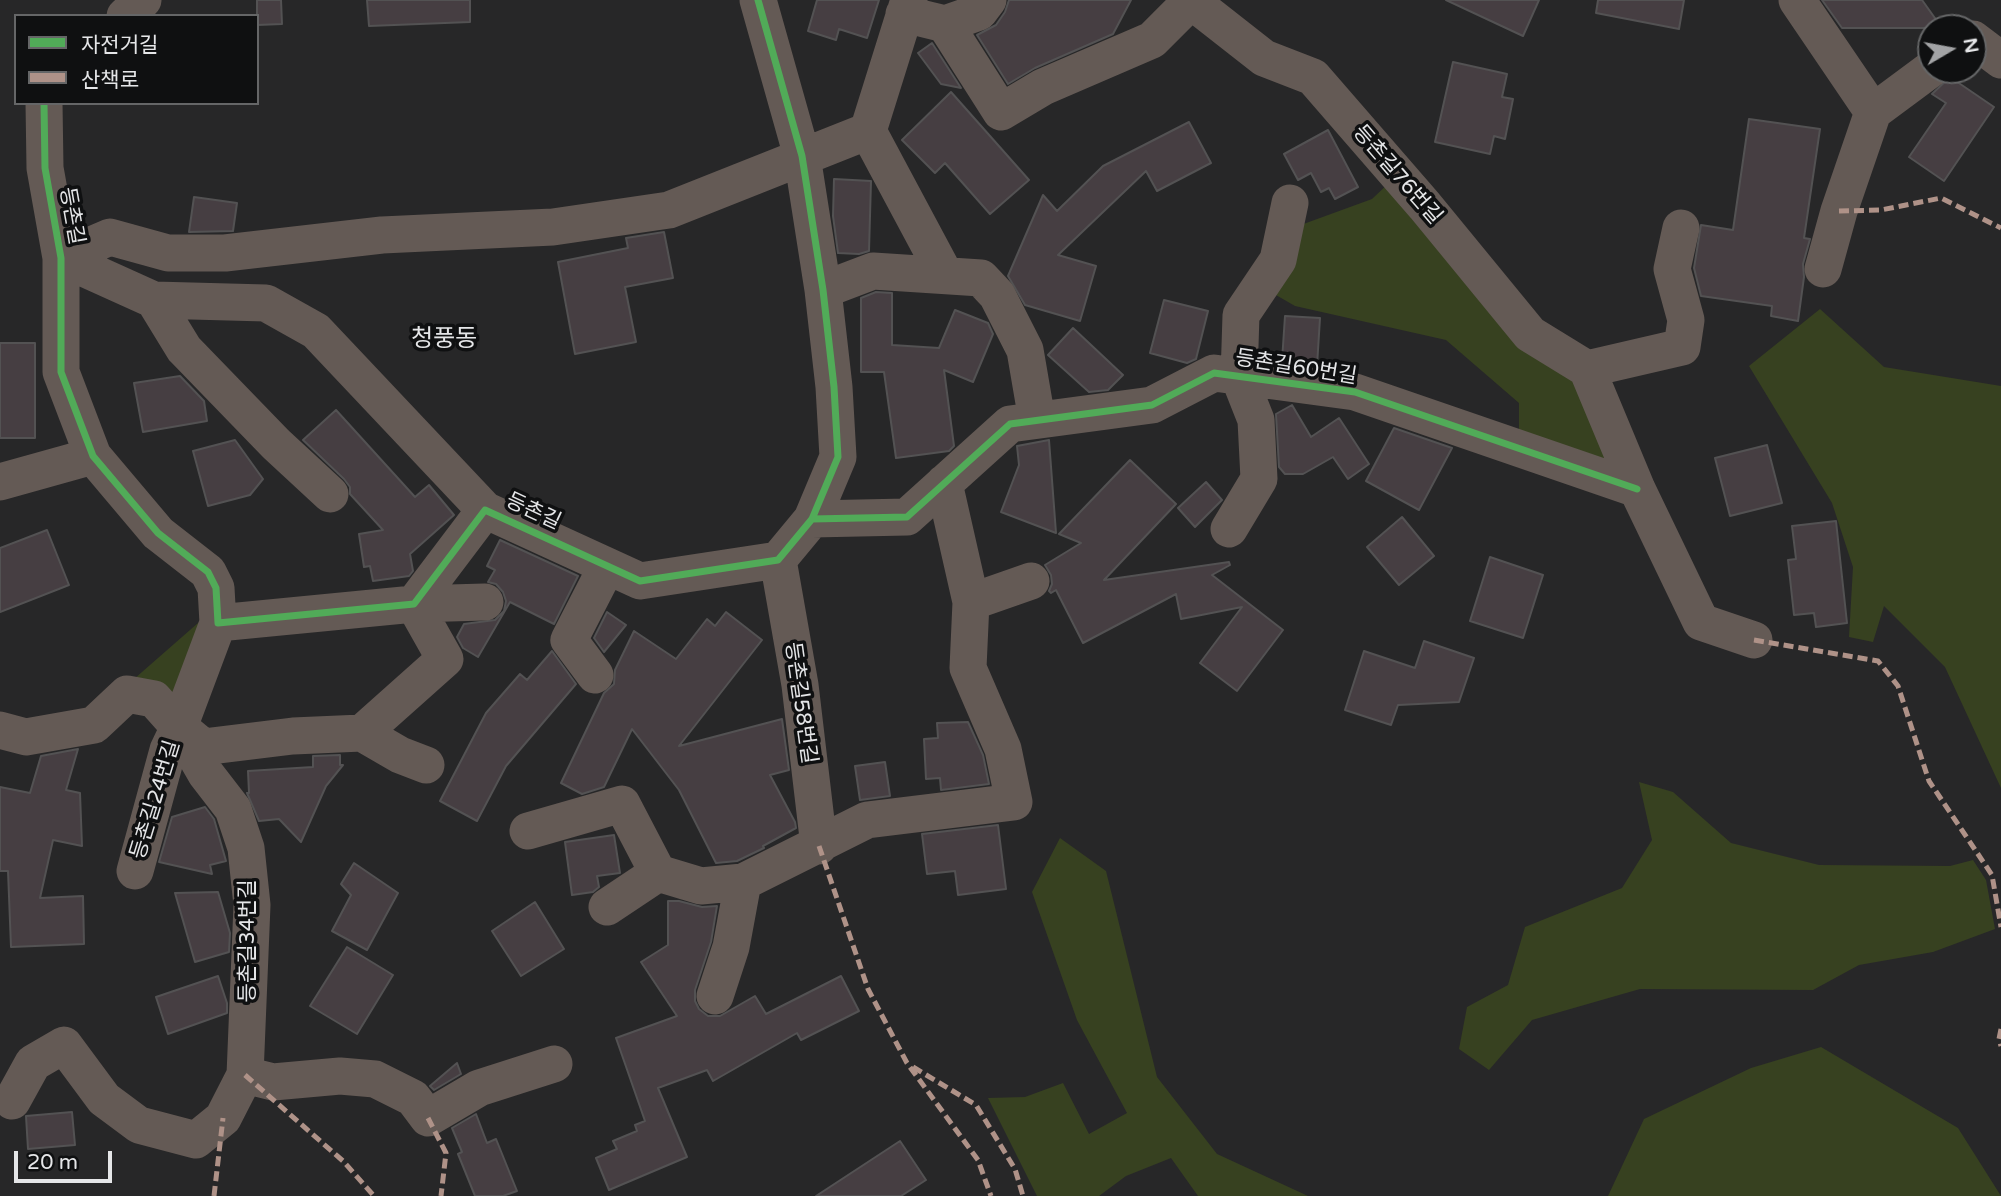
<!DOCTYPE html>
<html>
<head>
<meta charset="utf-8">
<style>
	body { margin:0 }
	#map { position:relative; width:2001px; height:1196px; overflow:hidden; background:#272728; font-family:"Varela Round","Noto Sans KR",sans-serif }
	canvas { display:block }
	.legend { position:absolute; left:14px; top:14px; width:245px; height:91px; box-sizing:border-box; background:#0f1011; border:2px solid #656667; margin:0; padding:9px 12px; list-style:none; font-size:21px; color:#e5e6e8 }
	.legend li { display:flex; align-items:center; gap:14px; height:35px }
	.legend b { width:35px; border:2px solid #656667 }
	.north { position:absolute; left:1917px; top:14px; width:70px; height:70px; box-sizing:border-box; background:#0f1011; border:2px solid #656667; border-radius:50%; rotate:80deg; font-size:19px; font-weight:700; line-height:28px; text-align:center; color:#e5e6e8 }
	.north::after { content:''; display:block; margin:auto; width:24px; height:32px; background:#a2a3a5; clip-path:polygon(50% 0,100% 100%,50% 72%,0 100%) }
	.scale { position:absolute; left:14px; top:1151px; width:98px; height:32px; box-sizing:border-box; border:4px solid #e5e6e8; border-top:0; padding-left:9px; font-size:21px; line-height:24px; white-space:nowrap; color:#e5e6e8; -webkit-text-stroke:5px #0f1011; paint-order:stroke }
</style>
</head>
<body>
<div id="map">
<canvas width="2001" height="1196"></canvas>
<ul class="legend">
<li><b style="height:9px;background:#51ab58"></b>자전거길</li>
<li><b style="height:9px;background:#af9288"></b>산책로</li>
</ul>
<div class="north">N</div>
<div class="scale">20 m</div>
</div>
<script>
const context = document.querySelector('canvas').getContext('2d');
context.lineJoin = 'round';
function paint(path, color) {
  context.fillStyle = color;
  context.fill(path, 'evenodd');
}
function trace(path, color, width, dash) {
  context.strokeStyle = color;
  context.lineWidth = width;
  context.lineCap = dash ? 'butt' : 'round';
  context.setLineDash(dash || []);
  context.stroke(path);
}
function write(font, color, halo, rows, align = 'center') {
  context.font = font + ' "Varela Round","Noto Sans KR",sans-serif';
  context.lineWidth = 7;
  context.setLineDash([]);
  context.textBaseline = 'middle';
  context.strokeStyle = halo;
  context.fillStyle = color;
  for (const [text, x, y, turn = 0] of rows) {
    context.save();
    context.translate(x, y);
    context.rotate((+turn || 0) * Math.PI / 180);
    context.textAlign = isNaN(turn) ? turn : align;
    if (halo) context.strokeText(text, 0, 0);
    context.fillText(text, 0, 0);
    context.restore();
  }
}
paint(new Path2D(`
	M 1390,182 L 1579,379 L 1616,473 L 1519,434 L 1519,403 L 1446,340 L 1295,306 L 1269,291 L 1298,226 L 1372,199 Z
	M 1820,309 L 1884,367 L 2001,386 L 2001,788 L 1945,667 L 1884,606 L 1873,642 L 1849,637 L 1853,567 L 1832,503 L 1749,366 Z
	M 206,616 L 174,708 L 126,686 Z
	M 1639,782 L 1673,792 L 1731,843 L 1819,865 L 1950,866 L 1973,860 L 1986,880 L 1995,929 L 1933,952 L 1859,965 L 1813,990 L 1640,989 L 1532,1020 L 1489,1070 L 1459,1049 L 1467,1007 L 1508,985 L 1525,927 L 1622,888 L 1652,840 Z
	M 1060,838 L 1106,871 L 1157,1077 L 1217,1154 L 1308,1196 L 1198,1196 L 1171,1158 L 1126,1176 L 1099,1196 L 1037,1196 L 988,1098 L 1025,1097 L 1063,1083 L 1089,1134 L 1127,1113 L 1077,1020 L 1032,892 Z
	M 1821,1047 L 1958,1128 L 2001,1196 L 1608,1196 L 1644,1119 L 1751,1068 Z`), '#374120');
const building = new Path2D(`
	M 257,0 L 281,0 L 282,24 L 257,25 Z
	M 367,0 L 470,0 L 470,22 L 369,26 Z
	M 817,0 L 879,0 L 867,38 L 839,29 L 836,40 L 808,31 Z
	M 1009,0 L 1131,0 L 1113,34 L 1035,68 L 1008,84 L 977,35 L 996,25 L 1005,12 Z
	M 1446,0 L 1539,0 L 1523,36 Z
	M 1598,0 L 1684,0 L 1679,29 L 1596,13 Z
	M 1822,0 L 1922,0 L 1942,28 L 1842,28 Z
	M 932,43 L 961,88 L 941,84 L 918,53 Z
	M 1453,62 L 1507,74 L 1502,97 L 1513,99 L 1505,139 L 1494,136 L 1490,154 L 1435,142 Z
	M 1950,77 L 1994,107 L 1944,181 L 1909,157 L 1946,103 L 1932,94 Z
	M 951,92 L 1029,180 L 990,214 L 945,163 L 935,173 L 902,140 Z
	M 1749,119 L 1820,129 L 1804,238 L 1810,239 L 1803,264 L 1804,277 L 1798,321 L 1771,316 L 1772,306 L 1701,296 L 1694,268 L 1701,225 L 1733,230 Z
	M 1189,122 L 1211,163 L 1157,191 L 1146,171 L 1058,255 L 1096,266 L 1080,321 L 1025,305 L 1008,276 L 1043,195 L 1057,211 L 1103,166 Z
	M 1328,130 L 1358,187 L 1335,199 L 1329,188 L 1321,192 L 1311,173 L 1298,180 L 1284,154 Z
	M 834,179 L 871,181 L 869,251 L 859,254 L 838,253 L 833,216 Z
	M 194,197 L 237,203 L 233,231 L 189,232 Z
	M 664,232 L 673,278 L 625,287 L 636,342 L 575,354 L 558,262 L 628,248 L 626,238 Z
	M 876,292 L 892,293 L 892,345 L 939,348 L 955,310 L 988,323 L 993,334 L 973,382 L 944,370 L 954,446 L 949,451 L 896,458 L 884,372 L 861,372 L 861,298 Z
	M 1164,300 L 1208,311 L 1196,359 L 1187,363 L 1150,353 Z
	M 1285,316 L 1320,318 L 1317,366 L 1282,361 Z
	M 1073,328 L 1123,375 L 1108,390 L 1089,392 L 1048,355 Z
	M 0,343 L 35,343 L 35,438 L 0,438 Z
	M 180,376 L 204,401 L 207,421 L 143,432 L 134,383 Z
	M 1292,405 L 1311,437 L 1339,418 L 1369,464 L 1348,479 L 1333,457 L 1303,474 L 1285,474 L 1279,467 L 1276,414 Z
	M 336,410 L 415,497 L 429,485 L 454,515 L 410,554 L 413,571 L 409,576 L 373,581 L 370,566 L 364,567 L 359,534 L 383,530 L 350,494 L 350,487 L 344,479 L 303,440 Z
	M 1394,428 L 1452,448 L 1419,510 L 1366,481 Z
	M 235,440 L 263,479 L 250,495 L 208,506 L 193,451 Z
	M 1049,440 L 1056,533 L 1001,512 L 1019,465 L 1017,446 Z
	M 1767,445 L 1782,503 L 1730,516 L 1715,458 Z
	M 1130,460 L 1176,504 L 1104,580 L 1229,562 L 1230,565 L 1212,575 L 1283,630 L 1237,691 L 1200,663 L 1242,607 L 1181,619 L 1176,594 L 1083,643 L 1056,590 L 1051,593 L 1049,591 L 1052,584 L 1051,575 L 1045,565 L 1081,543 L 1059,534 Z
	M 1206,482 L 1222,500 L 1195,527 L 1178,508 Z
	M 1402,517 L 1434,556 L 1399,585 L 1367,547 Z
	M 1836,521 L 1847,623 L 1816,627 L 1814,613 L 1794,615 L 1788,560 L 1796,559 L 1792,526 Z
	M 47,530 L 69,585 L 0,612 L 0,548 Z
	M 500,540 L 578,576 L 554,624 L 510,602 L 478,657 L 463,648 L 457,637 L 464,624 L 495,620 L 504,611 L 506,601 L 503,592 L 496,584 L 488,582 L 495,570 L 487,566 Z
	M 1490,557 L 1543,575 L 1523,638 L 1470,621 Z
	M 607,612 L 626,625 L 604,652 L 594,638 Z
	M 726,612 L 762,640 L 679,746 L 782,719 L 789,770 L 770,775 L 795,822 L 796,828 L 763,846 L 764,848 L 737,861 L 716,863 L 679,790 L 632,729 L 604,787 L 582,794 L 561,783 L 604,693 L 614,684 L 615,670 L 634,631 L 676,659 L 707,619 L 715,626 Z
	M 1424,641 L 1474,658 L 1459,702 L 1398,705 L 1391,725 L 1345,710 L 1364,651 L 1415,668 Z
	M 552,651 L 576,684 L 506,766 L 477,821 L 440,801 L 486,713 L 520,674 L 527,680 Z
	M 968,722 L 983,755 L 989,784 L 941,790 L 940,778 L 926,779 L 924,739 L 938,738 L 937,723 Z
	M 78,749 L 66,790 L 80,793 L 82,846 L 53,840 L 40,898 L 83,896 L 84,944 L 11,947 L 8,871 L 0,871 L 0,787 L 30,793 L 41,756 Z
	M 340,755 L 340,765 L 343,765 L 326,786 L 301,842 L 279,819 L 259,821 L 247,793 L 249,793 L 248,771 L 313,767 L 313,756 Z
	M 885,762 L 890,796 L 860,800 L 855,766 Z
	M 205,807 L 214,819 L 226,861 L 210,865 L 212,874 L 159,862 L 172,817 Z
	M 998,825 L 1006,889 L 958,895 L 955,871 L 927,874 L 922,834 Z
	M 614,835 L 620,873 L 597,876 L 599,887 L 593,892 L 572,895 L 565,842 Z
	M 354,863 L 398,893 L 367,950 L 332,931 L 351,895 L 341,884 Z
	M 218,892 L 230,933 L 229,952 L 195,962 L 175,893 Z
	M 668,901 L 679,901 L 702,907 L 717,906 L 711,942 L 695,990 L 695,1001 L 699,1009 L 708,1016 L 720,1016 L 755,996 L 766,1014 L 841,976 L 859,1011 L 801,1040 L 797,1033 L 713,1081 L 707,1070 L 658,1088 L 687,1157 L 609,1190 L 596,1158 L 617,1149 L 613,1141 L 637,1131 L 635,1125 L 645,1121 L 616,1038 L 677,1016 L 641,962 L 668,945 Z
	M 535,902 L 564,949 L 521,976 L 492,931 Z
	M 347,947 L 393,975 L 357,1034 L 310,1006 Z
	M 218,976 L 227,1003 L 227,1013 L 168,1034 L 156,997 Z
	M 457,1063 L 461,1074 L 434,1090 L 430,1086 Z
	M 72,1112 L 75,1145 L 28,1149 L 26,1116 Z
	M 476,1114 L 487,1143 L 496,1139 L 517,1191 L 503,1196 L 475,1196 L 458,1154 L 462,1152 L 452,1128 Z
	M 900,1141 L 926,1180 L 901,1196 L 816,1196 Z`);
paint(building, '#463e42');
trace(building, '#535253', 2);
trace(new Path2D(`
	M 1190,0 L 1264,58 L 1313,77 L 1425,206 L 1530,334 L 1587,369 L 1637,489 L 1701,622 L 1754,640
	M 1797,0 L 1873,112 L 1839,211 L 1823,269
	M 904,14 L 945,24 L 1001,112 L 1043,87 L 1152,40 L 1191,1
	M 125,16 L 143,0
	M 945,24 L 979,12 L 988,0
	M 1973,39 L 2001,60
	M 44,103 L 45,168 L 61,258 L 61,372 L 93,456 L 158,533 L 208,572 L 216,588 L 218,623 L 414,604 L 485,510 L 640,581 L 778,560 L 812,519 L 838,457 L 834,387 L 823,290 L 802,156 L 758,0
	M 1873,112 L 1931,69
	M 868,131 L 945,275
	M 61,258 L 110,237 L 168,253 L 225,253 L 382,235 L 553,227 L 669,210 L 868,131 L 909,0
	M 61,258 L 154,300 L 266,303 L 316,331 L 485,510
	M 823,290 L 873,271 L 981,278 L 997,295 L 1025,350 L 1037,420
	M 154,300 L 184,349 L 276,444 L 330,494
	M 1587,369 L 1682,347 L 1686,320 L 1672,269 L 1681,228
	M 0,482 L 93,456
	M 812,519 L 907,517 L 1010,424 L 1152,405 L 1214,373 L 1355,392 L 1637,489
	M 1229,529 L 1259,479 L 1256,420 L 1239,377 L 1241,315 L 1278,260 L 1290,203
	M 778,560 L 800,685 L 819,846
	M 971,602 L 1031,581
	M 595,675 L 569,640 L 607,566
	M 0,730 L 26,737 L 94,725 L 127,694 L 154,699 L 179,727 L 203,747 L 293,736 L 362,733 L 445,659 L 414,604 L 485,602
	M 362,733 L 400,755 L 426,765
	M 528,831 L 622,804 L 658,873 L 701,886 L 743,882 L 867,820 L 1014,802 L 1003,749 L 968,668 L 971,602 L 944,483
	M 135,871 L 168,750 L 179,727
	M 607,907 L 658,873
	M 715,996 L 731,947 L 743,882
	M 245,1075 L 273,1082 L 340,1076 L 375,1079 L 413,1098 L 428,1118 L 479,1088 L 554,1064
	M 12,1101 L 33,1063 L 64,1045 L 104,1099 L 139,1125 L 196,1140 L 223,1118 L 245,1075 L 252,905 L 246,848 L 233,809 L 206,774 L 179,727 L 218,623`), '#645a55', 37);
trace(new Path2D(`
	M 1839,211 L 1881,210 L 1941,198 L 2001,228
	M 1754,640 L 1878,661 L 1898,686 L 1929,781 L 1992,875 L 2001,927
	M 819,846 L 868,989 L 907,1063 L 978,1160 L 991,1196
	M 2001,1029 L 1999,1039 L 2001,1046
	M 913,1067 L 976,1105 L 1015,1169 L 1023,1196
	M 245,1075 L 343,1161 L 374,1196
	M 428,1118 L 446,1153 L 441,1196
	M 214,1196 L 223,1118`), '#af9288', 5, [10, 5]);
trace(new Path2D(`
	M 44,103 L 45,168 L 61,258 L 61,372 L 93,456 L 158,533 L 208,572 L 216,588 L 218,623 L 414,604 L 485,510 L 640,581 L 778,560 L 812,519 L 838,457 L 834,387 L 823,290 L 802,156 L 758,0
	M 812,519 L 907,517 L 1010,424 L 1152,405 L 1214,373 L 1355,392 L 1637,489`), '#51ab58', 7);
write('21px', '#e5e6e8', '#0f1011', [
	["등촌길76번길",1397,175,49],
	["등촌길",71,216,80],
	["등촌길60번길",1296,368,9],
	["등촌길",533,512,25],
	["등촌길58번길",800,703,82],
	["등촌길24번길",156,800,-73],
	["등촌길34번길",248,941,-90]
]);
write('24px', '#e5e6e8', '#0f1011', [
	["청풍동",444,340]
]);
</script>
</body>
</html>
